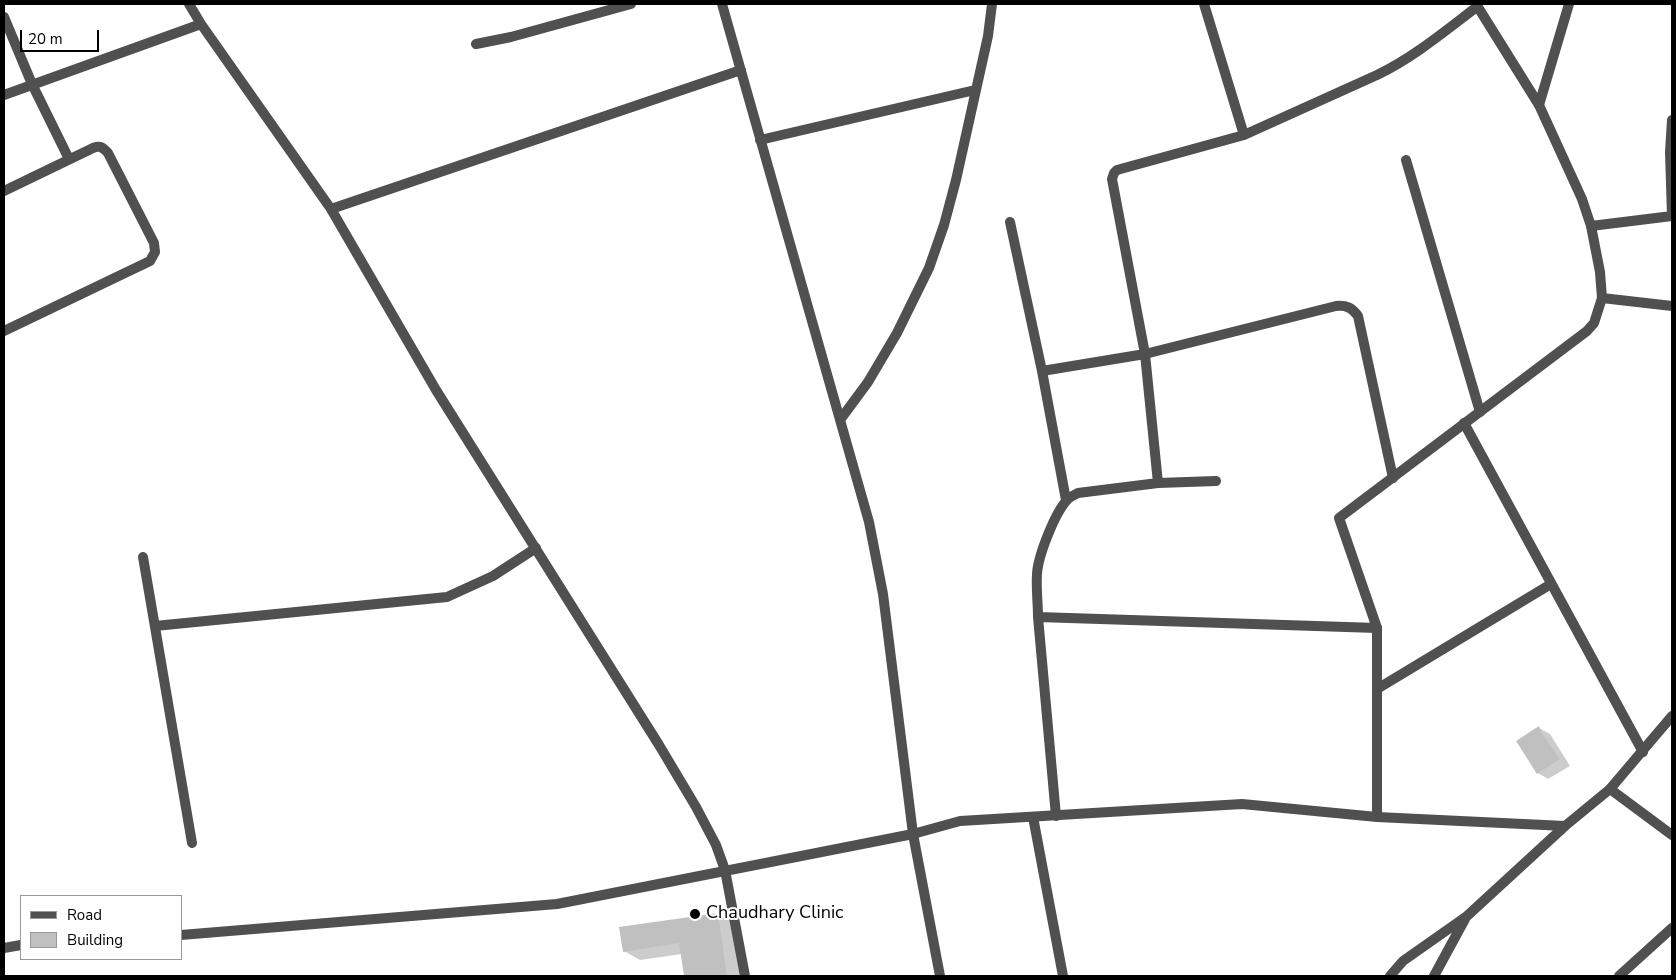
<!DOCTYPE html>
<html>
<head>
<meta charset="utf-8">
<style>
	body { margin:0 }
	#map { position:relative; width:1676px; height:980px; overflow:hidden; background:#fff; font-family:"Nunito Sans",sans-serif }
	canvas { display:block }
	.frame { position:absolute; inset:0; border:5px solid #000; pointer-events:none }
	.legend { position:absolute; left:20px; top:895px; width:162px; height:65px; box-sizing:border-box; background:#fff; border:1px solid #999; margin:0; padding:6px 9px; list-style:none; font-size:15px; color:#000 }
	.legend li { display:flex; align-items:center; gap:10px; height:25px }
	.legend b { width:25px; border:1px solid #999 }
	.scale { position:absolute; left:20px; top:30px; width:79px; height:22px; box-sizing:border-box; border:2px solid #000; border-top:0; padding-left:6px; font-size:15px; line-height:18px; white-space:nowrap; color:#000; -webkit-text-stroke:4px #fff; paint-order:stroke }
</style>
</head>
<body>
<div id="map">
<canvas width="1676" height="980"></canvas>
<div class="frame"></div>
<ul class="legend">
<li><b style="height:6px;background:#505050"></b>Road</li>
<li><b style="height:14px;background:#c0c0c0"></b>Building</li>
</ul>
<div class="scale">20 m</div>
</div>
<script>
const context = document.querySelector('canvas').getContext('2d');
context.lineJoin = 'round';
function paint(path, color) {
  context.fillStyle = color;
  context.fill(path, 'evenodd');
}
function trace(path, color, width, dash) {
  context.strokeStyle = color;
  context.lineWidth = width;
  context.lineCap = dash ? 'butt' : 'round';
  context.setLineDash(dash || []);
  context.stroke(path);
}
function write(font, color, halo, rows, align = 'center') {
  context.font = font + ' "Nunito Sans",sans-serif';
  context.lineWidth = 4;
  context.setLineDash([]);
  context.textBaseline = 'middle';
  context.strokeStyle = halo;
  context.fillStyle = color;
  for (const [text, x, y, turn = 0] of rows) {
    context.save();
    context.translate(x, y);
    context.rotate((+turn || 0) * Math.PI / 180);
    context.textAlign = isNaN(turn) ? turn : align;
    if (halo) context.strokeText(text, 0, 0);
    context.fillText(text, 0, 0);
    context.restore();
  }
}
paint(new Path2D(`
	M 1539,728 L 1550,734 L 1570,766 L 1548,779 L 1538,773 Z
	M 718,914 L 734,923 L 741,976 L 685,976 L 682,954 L 640,960 L 624,951 Z`), '#0003');
paint(new Path2D(`
	M 1539,726 L 1541,732 L 1560,759 L 1537,774 L 1516,741 Z
	M 718,913 L 727,976 L 684,976 L 679,943 L 623,952 L 619,927 Z`), '#c0c0c0');
trace(new Path2D(`
	M 143,557 L 192,843
	M 155,626 L 447,597 L 493,576 L 536,548`), '#505050', 10);
trace(new Path2D(`
	M 189,4 L 201,24 L 331,209 L 436,390 L 659,745 L 696,807 L 716,845 L 725,870 L 745,976
	M 722,4 L 869,522 L 883,594 L 913,834 L 940,976
	M 1204,4 L 1244,135
	M 4,17 L 32,84 L 69,159
	M 476,44 L 511,37 L 631,4
	M 4,95 L 201,24
	M 1539,105 L 1569,4
	M 760,140 L 975,90
	M 1406,160 L 1480,412
	M 4,191 L 93,148 C 101,145 103,148 108,153 L 154,243 L 155,252 L 150,261 L 4,331
	M 331,209 L 741,70
	M 1672,216 L 1670,152 L 1672,120
	M 1010,222 L 1042,371 L 1066,500
	M 1591,226 L 1672,216
	M 1602,298 L 1672,306
	M 1042,371 L 1145,354 L 1336,306 C 1347,305 1352,308 1358,316 L 1393,478
	M 840,420 L 868,382 L 897,333 L 929,268 L 944,225 L 956,180 L 988,36 L 992,4
	M 1464,423 L 1643,752
	M 1158,483 L 1145,354 L 1112,179 L 1114,173 L 1117,170 L 1244,135 L 1377,75 C 1414,57 1445,31 1478,6
	M 1038,617 C 1038,603 1036,588 1037,574 C 1038,556 1055,512 1068,499 C 1071,496 1074,495 1078,493 L 1158,483 L 1216,481
	M 1377,689 L 1551,584
	M 1610,789 L 1672,835
	M 1056,816 L 1038,617 L 1377,628
	M 1033,817 L 1063,976
	M 1619,976 L 1672,928`), '#505050', 10);
trace(new Path2D(`
	M 1377,817 L 1377,628 L 1339,518 L 1587,331 L 1594,323 L 1602,298 L 1600,272 L 1591,226 L 1582,199 L 1539,105 L 1476,4
	M 181,935 L 557,904 L 913,834 L 960,821 L 1242,804 L 1377,817 L 1565,826
	M 4,948 L 21,945
	M 1390,976 L 1403,961 L 1467,916 L 1565,826 L 1610,789 L 1672,716
	M 1434,976 L 1465,919`), '#505050', 10);
for (const [x, y, r, color] of [
	[695,914,6,"#000"]
]) {
  const dot = new Path2D();
  dot.arc(x, y, r, 0, 2 * Math.PI);
  context.fillStyle = color;
  context.fill(dot);
  trace(dot, '#fff', 2);
}
write('18px', '#000', '#fff', [
	["Chaudhary Clinic",706,914]
], 'left');
</script>
</body>
</html>
